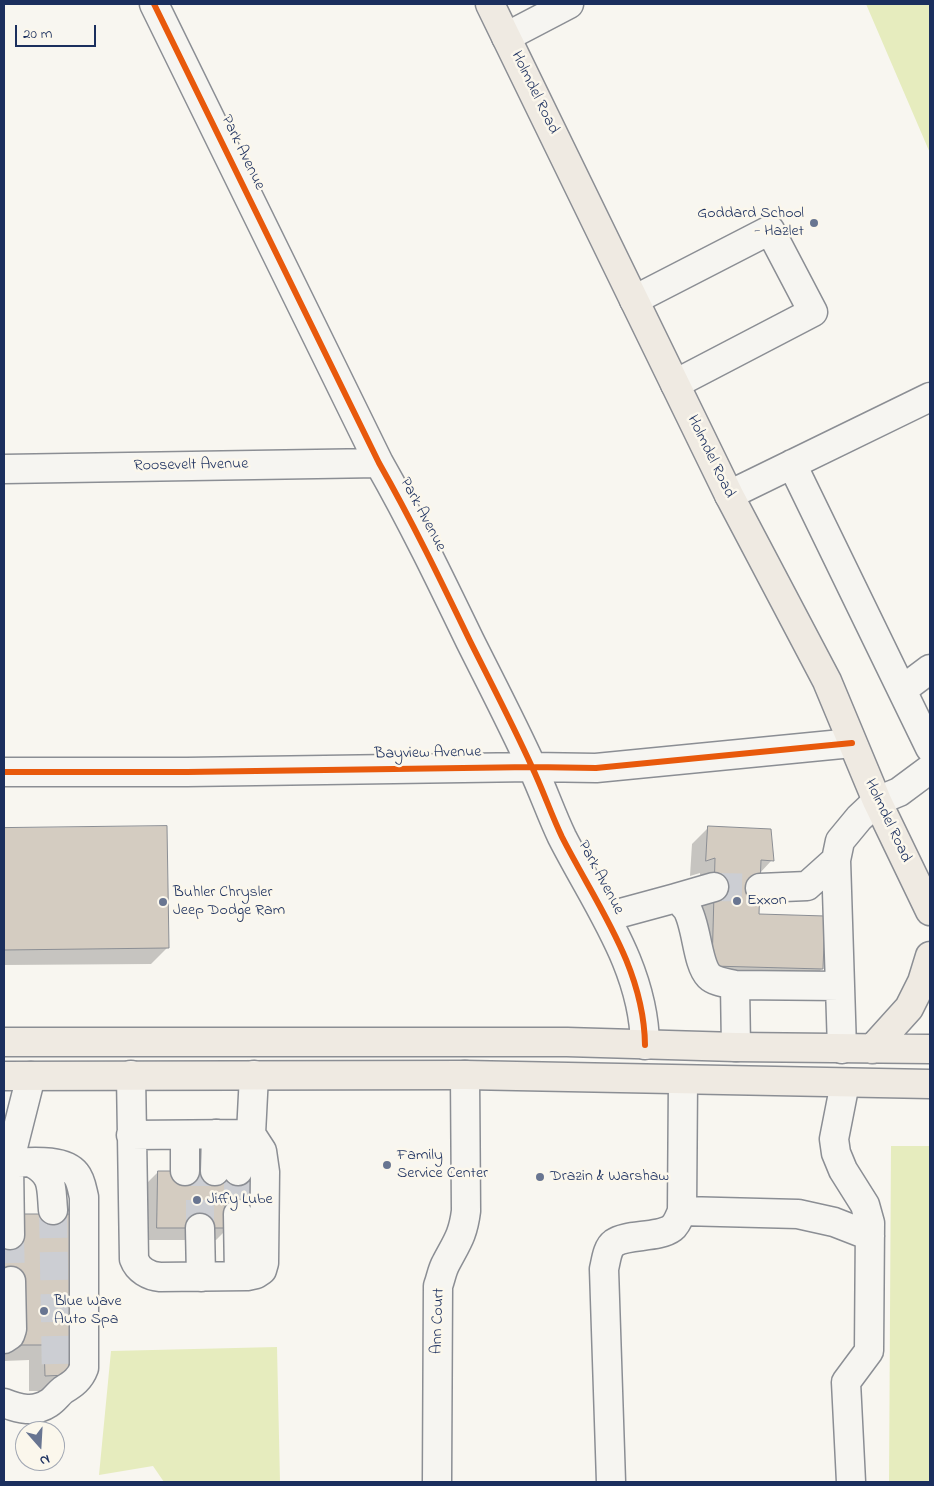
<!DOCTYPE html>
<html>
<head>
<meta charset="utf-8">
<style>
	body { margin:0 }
	#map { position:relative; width:934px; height:1486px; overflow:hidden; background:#f8f6f0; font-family:"Indie Flower",sans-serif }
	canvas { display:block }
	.frame { position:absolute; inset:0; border:5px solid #1b2f5e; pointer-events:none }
	.north { position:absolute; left:15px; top:1421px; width:50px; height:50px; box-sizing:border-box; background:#fbf7ec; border:1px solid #a1a7b3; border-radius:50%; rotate:161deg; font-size:14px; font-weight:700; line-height:20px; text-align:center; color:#1b2f5e }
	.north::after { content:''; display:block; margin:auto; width:18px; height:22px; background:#687591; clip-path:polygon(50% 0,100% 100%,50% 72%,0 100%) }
	.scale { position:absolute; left:15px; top:25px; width:81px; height:22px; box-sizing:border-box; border:2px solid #1b2f5e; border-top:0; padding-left:6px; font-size:15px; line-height:18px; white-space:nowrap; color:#1b2f5e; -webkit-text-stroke:4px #fbf7ec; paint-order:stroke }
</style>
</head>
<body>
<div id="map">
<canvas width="934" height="1486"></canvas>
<div class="frame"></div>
<div class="north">N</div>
<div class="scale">20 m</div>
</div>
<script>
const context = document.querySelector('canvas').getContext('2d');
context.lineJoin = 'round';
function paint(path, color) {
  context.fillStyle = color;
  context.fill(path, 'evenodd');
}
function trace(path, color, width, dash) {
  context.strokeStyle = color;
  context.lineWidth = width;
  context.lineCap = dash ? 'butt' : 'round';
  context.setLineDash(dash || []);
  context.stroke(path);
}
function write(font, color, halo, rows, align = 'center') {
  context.font = font + ' "Indie Flower",sans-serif';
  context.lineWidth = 5;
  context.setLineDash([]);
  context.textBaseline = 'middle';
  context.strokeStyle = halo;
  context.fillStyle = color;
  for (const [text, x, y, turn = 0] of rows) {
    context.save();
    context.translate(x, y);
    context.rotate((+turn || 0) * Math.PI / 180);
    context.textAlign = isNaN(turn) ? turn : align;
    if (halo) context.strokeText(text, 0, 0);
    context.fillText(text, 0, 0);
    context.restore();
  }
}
paint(new Path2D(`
	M 866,4 L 930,4 L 930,153 Z
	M 891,1146 L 930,1146 L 930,1482 L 889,1482 Z
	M 277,1347 L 280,1482 L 164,1482 L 153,1466 L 99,1475 L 111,1351 Z`), '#e6ecbe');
paint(new Path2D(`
	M 166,827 L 167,948 L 151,964 L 4,965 L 4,829 Z
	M 708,828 L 772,860 L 759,874 L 758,915 L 822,969 L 806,985 L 696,982 L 700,873 L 690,876 L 692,844 Z
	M 158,1172 L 228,1228 L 216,1240 L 146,1240 L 146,1184 Z
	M 4,1229 L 71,1344 L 68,1348 L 68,1375 L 52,1391 L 29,1391 L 29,1360 L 4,1361 Z`), '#0003');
const building = new Path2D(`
	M 167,826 L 169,948 L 4,950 L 4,828 Z
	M 708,826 L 771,829 L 774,861 L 761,860 L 759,914 L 825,916 L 823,969 L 712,966 L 715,858 L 706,861 Z
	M 158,1171 L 249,1171 L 248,1214 L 229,1228 L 157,1228 Z
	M 17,1214 L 72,1214 L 72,1345 L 69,1345 L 69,1375 L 45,1376 L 44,1345 L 17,1345 L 4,1276 L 4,1240 Z`);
paint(building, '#d4ccc1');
trace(building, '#8b8e94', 1);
trace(new Path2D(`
	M 714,887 L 760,888
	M 238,1171 L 238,1214
	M 53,1210 L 56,1377
	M 200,1228 L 200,1171
	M 10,1235 L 11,1281`), '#ccced3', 28, [28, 14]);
const minor = new Path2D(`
	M 154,4 L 379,463 C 412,521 441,581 470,641 C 491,683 513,725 532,767 C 543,790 551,814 562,837 C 596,904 644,967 645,1045
	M 506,37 L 569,4
	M 634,300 L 770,230 L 813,312 L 675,384
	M 792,464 L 930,748
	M 4,469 L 379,463
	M 729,495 L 930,397
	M 902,690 L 930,669
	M 4,772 L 187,772 L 532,767 L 596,768 L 852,743
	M 760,888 L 807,886 L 836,860
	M 676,898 L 714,887
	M 606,917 L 676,898 C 680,901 684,905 687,909 C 697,926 697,964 709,976 C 715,982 727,983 735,985
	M 736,1047 L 735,985 L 840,986
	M 842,1049 L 836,860 L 840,841 L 859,818 L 877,801 L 899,792 L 930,769
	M 131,1075 L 134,1259 C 138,1270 149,1276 160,1277 L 247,1276 L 256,1274 L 262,1270 L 264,1263 L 265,1172 L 262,1151 L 251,1134 L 254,1075
	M 845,1083 L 834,1139 L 836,1153 L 843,1170 L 865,1205 L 870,1223 L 869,1351 L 846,1382 L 851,1482
	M 131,1135 L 251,1134
	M 185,1135 L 185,1171
	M 237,1135 L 238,1171
	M 4,1163 C 24,1163 63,1157 76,1174 C 81,1180 82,1189 84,1197 L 84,1368 C 80,1379 73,1384 63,1390 C 58,1394 54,1400 49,1403 C 34,1413 19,1409 4,1403
	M 32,1163 C 54,1175 51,1187 53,1210
	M 215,1171 L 216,1134
	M 682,1211 L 798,1214 L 834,1222 L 870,1236
	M 238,1214 L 239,1276
	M 200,1228 L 201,1277
	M 10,1235 L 9,1163 L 31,1076
	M 4,1339 L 10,1335 L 12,1329 L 11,1281
	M 437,1482 L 438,1286 C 441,1278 442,1270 446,1263 C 457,1242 463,1235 466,1211 L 465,1075
	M 611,1482 L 604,1269 C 606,1261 607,1248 614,1243 C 626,1234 659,1238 672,1228 C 676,1225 680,1216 682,1211 L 683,1080`);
const major = new Path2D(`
	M 490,4 L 729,495 L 827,681 L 877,801 L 930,911`);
const highway = new Path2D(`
	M 4,1042 L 567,1042 L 736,1047 L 930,1049
	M 872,1049 L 909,1008 L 922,982 L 930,956
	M 4,1076 L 465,1075 L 930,1084`);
trace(minor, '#8b8e94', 31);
trace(major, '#8b8e94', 31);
trace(highway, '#8b8e94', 31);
trace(minor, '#f6f5f1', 28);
trace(major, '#efeae2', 28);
trace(highway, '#efeae2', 28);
trace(new Path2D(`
	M 154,4 L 379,463 C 412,521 441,581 470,641 C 491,683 513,725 532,767 C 543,790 551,814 562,837 C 596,904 644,967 645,1045
	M 4,772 L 187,772 L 532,767 L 596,768 L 852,743`), '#e8590c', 6);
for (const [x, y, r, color] of [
	[814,223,5,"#687591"],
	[737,901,5,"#687591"],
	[163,902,5,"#687591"],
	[387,1165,5,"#687591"],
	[540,1177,5,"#687591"],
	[197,1200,5,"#687591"],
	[44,1311,5,"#687591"]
]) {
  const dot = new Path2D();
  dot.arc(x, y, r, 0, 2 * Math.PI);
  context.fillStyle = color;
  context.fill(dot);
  trace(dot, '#fbf7ec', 2);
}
write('16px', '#1b2f5e', '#fbf7ec', [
	["Holmdel Road",534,93,64],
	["Park Avenue",242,153,64],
	["Holmdel Road",710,457,64],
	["Roosevelt Avenue",191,466,-1],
	["Park Avenue",422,515,62],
	["Bayview Avenue",428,754,-1],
	["Holmdel Road",887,821,65],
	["Park Avenue",600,878,62],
	["Ann Court",439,1321,-88]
]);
write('16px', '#1b2f5e', '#fbf7ec', [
	["Goddard School",804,214,"right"],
	["- Hazlet",804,232,"right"],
	["Buhler Chrysler",173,893],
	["Jeep Dodge Ram",173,911],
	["Exxon",747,901],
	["Family",397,1156],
	["Service Center",397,1174],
	["Drazin & Warshaw",550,1177],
	["Jiffy Lube",207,1200],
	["Blue Wave",54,1302],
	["Auto Spa",54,1320]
], 'left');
</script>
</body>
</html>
